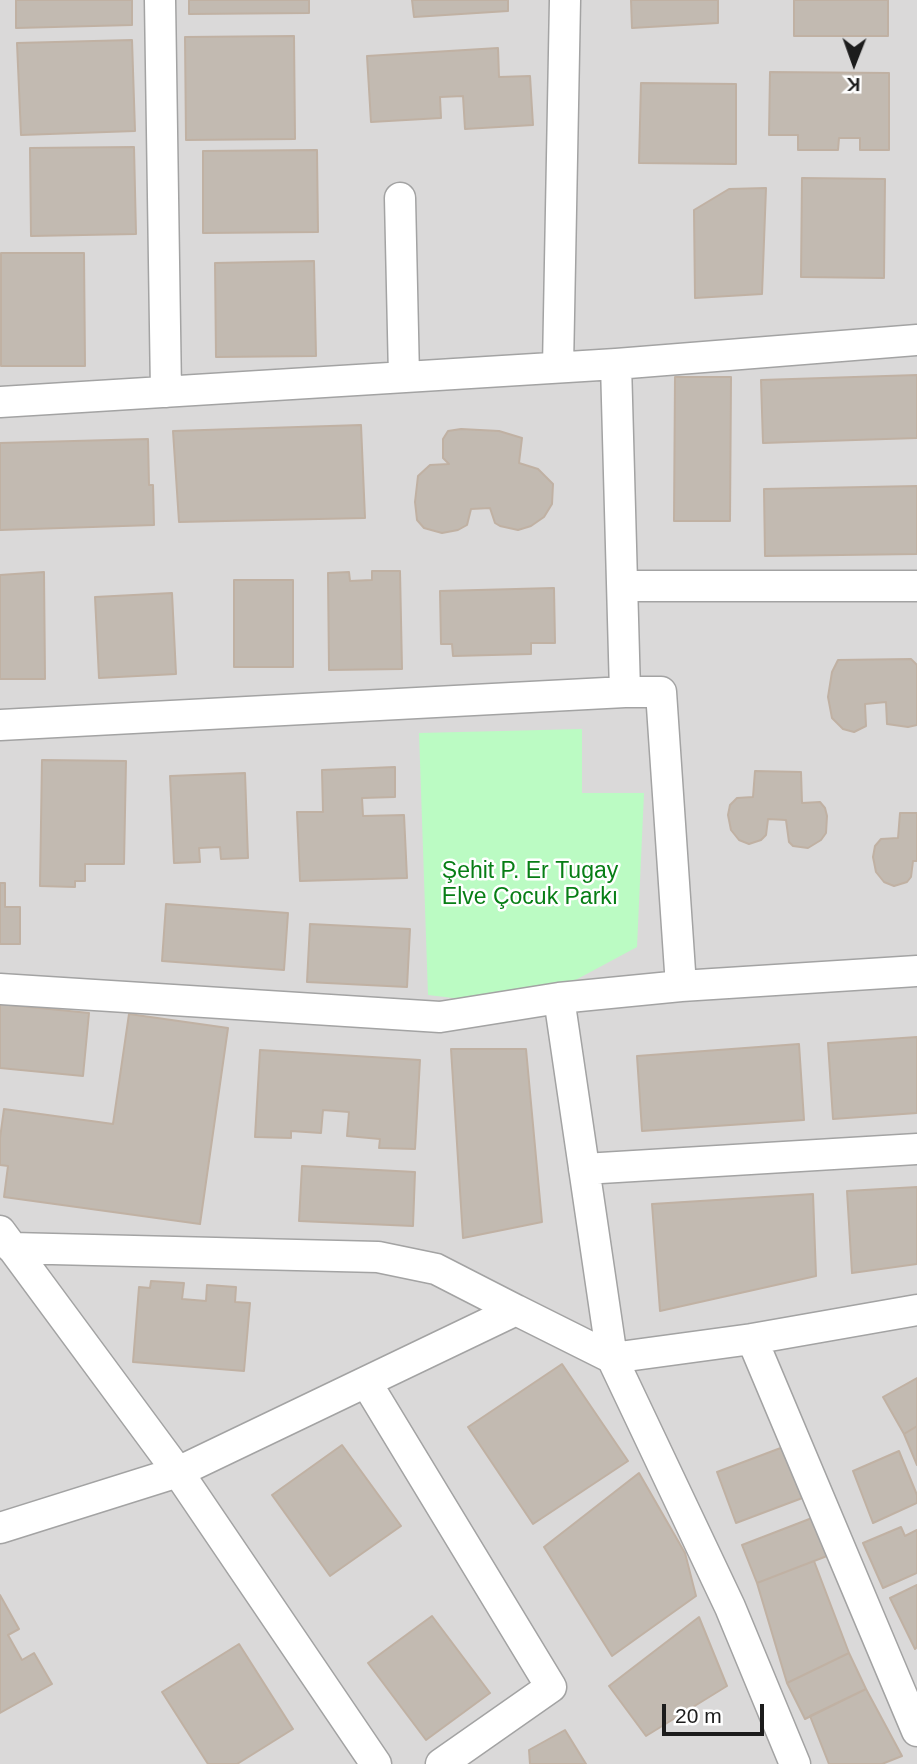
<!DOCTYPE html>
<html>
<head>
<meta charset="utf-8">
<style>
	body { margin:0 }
	#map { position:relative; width:917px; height:1764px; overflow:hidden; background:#eeeae1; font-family:Helvetica,sans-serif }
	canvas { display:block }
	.north { position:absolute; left:819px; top:28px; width:70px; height:70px; -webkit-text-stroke:5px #fff; paint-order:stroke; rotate:181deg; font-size:19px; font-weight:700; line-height:28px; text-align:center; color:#1c1c1c }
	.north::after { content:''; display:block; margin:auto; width:24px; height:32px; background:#1c1c1c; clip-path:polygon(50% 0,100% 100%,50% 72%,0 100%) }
	.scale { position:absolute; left:662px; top:1704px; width:102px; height:32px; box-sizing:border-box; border:4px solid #1c1c1c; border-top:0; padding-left:9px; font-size:21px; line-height:24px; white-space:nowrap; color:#1c1c1c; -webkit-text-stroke:5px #fff; paint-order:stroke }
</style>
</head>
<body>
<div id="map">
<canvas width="917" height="1764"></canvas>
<div class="north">K</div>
<div class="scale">20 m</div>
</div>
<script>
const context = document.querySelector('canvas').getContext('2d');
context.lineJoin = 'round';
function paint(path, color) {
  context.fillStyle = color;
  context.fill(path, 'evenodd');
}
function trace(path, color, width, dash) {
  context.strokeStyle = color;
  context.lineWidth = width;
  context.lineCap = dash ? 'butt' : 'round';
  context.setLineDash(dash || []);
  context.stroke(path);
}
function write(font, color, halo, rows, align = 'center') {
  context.font = font + ' Helvetica,sans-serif';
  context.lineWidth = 5;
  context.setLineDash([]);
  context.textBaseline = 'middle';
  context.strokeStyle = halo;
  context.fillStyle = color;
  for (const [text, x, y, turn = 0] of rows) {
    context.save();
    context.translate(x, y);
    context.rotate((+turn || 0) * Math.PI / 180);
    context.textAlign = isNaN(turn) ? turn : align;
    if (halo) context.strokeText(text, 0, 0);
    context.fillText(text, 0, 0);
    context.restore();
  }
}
paint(new Path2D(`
	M 0,0 L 917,0 L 917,1764 L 0,1764 Z`), '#dad9d9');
paint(new Path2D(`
	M 582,729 L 582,793 L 644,793 L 637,947 L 542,998 L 512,1005 L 428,995 L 419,733 Z`), '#bbfbc3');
const building = new Path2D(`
	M 16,0 L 132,0 L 132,25 L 16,28 Z
	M 189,0 L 309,0 L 309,13 L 189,14 Z
	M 412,0 L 508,0 L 508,11 L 414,17 Z
	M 631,0 L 718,0 L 718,23 L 632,28 Z
	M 794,0 L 888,0 L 888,36 L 794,36 Z
	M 294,36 L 295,139 L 186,140 L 185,37 Z
	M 132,40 L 135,131 L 21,135 L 17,43 Z
	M 498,48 L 499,77 L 530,76 L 533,125 L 465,129 L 463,96 L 440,97 L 441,118 L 371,122 L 367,56 Z
	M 770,72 L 889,73 L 889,150 L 860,150 L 860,138 L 839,138 L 838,150 L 798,150 L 798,135 L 769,135 Z
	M 641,83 L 736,84 L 736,164 L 639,163 Z
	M 134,147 L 136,234 L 31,236 L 30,148 Z
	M 317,150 L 318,232 L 203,233 L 203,151 Z
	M 802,178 L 885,179 L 884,278 L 801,277 Z
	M 766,188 L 762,294 L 695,298 L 694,210 L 729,189 Z
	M 1,253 L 84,253 L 85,366 L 1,366 Z
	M 314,261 L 316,356 L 216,357 L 215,263 Z
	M 917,375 L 917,438 L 763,443 L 761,380 Z
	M 675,377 L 731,377 L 730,521 L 674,521 Z
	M 361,425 L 365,518 L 179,522 L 173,431 Z
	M 461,429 L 499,431 L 522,438 L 519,463 L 538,469 L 553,484 L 552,504 L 544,517 L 531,526 L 518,530 L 500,526 L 495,523 L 490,508 L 471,509 L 467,525 L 458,530 L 442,533 L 424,528 L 417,520 L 415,502 L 418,476 L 430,465 L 449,464 L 443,458 L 443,439 L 448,431 Z
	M 148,439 L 149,485 L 153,485 L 154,525 L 0,530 L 0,443 Z
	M 917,486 L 917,554 L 765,556 L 764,489 Z
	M 372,571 L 400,571 L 402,669 L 329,670 L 328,573 L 349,572 L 350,581 L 372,580 Z
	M 44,572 L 45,679 L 0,679 L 0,575 Z
	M 234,580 L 293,580 L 293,667 L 234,667 Z
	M 554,588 L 555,643 L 531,643 L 531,654 L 453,656 L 452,644 L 441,644 L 440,591 Z
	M 172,593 L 176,674 L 99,678 L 95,597 Z
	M 911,659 L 917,665 L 917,725 L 908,727 L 887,724 L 886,702 L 865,704 L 866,726 L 854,732 L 843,729 L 832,718 L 828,697 L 832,672 L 838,660 Z
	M 42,760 L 126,761 L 124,864 L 85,864 L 85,881 L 75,881 L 75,887 L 40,886 Z
	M 395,767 L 395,797 L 362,798 L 363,816 L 404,815 L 407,878 L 300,881 L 297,812 L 323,812 L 322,770 Z
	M 755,771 L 801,772 L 802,803 L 820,802 L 825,808 L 827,816 L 826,833 L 821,840 L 808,848 L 793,846 L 789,842 L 786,820 L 768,819 L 766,835 L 761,840 L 749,844 L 739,840 L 731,830 L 728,815 L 730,805 L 737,798 L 753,797 Z
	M 245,773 L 248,858 L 221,859 L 220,847 L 199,848 L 200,862 L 174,863 L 170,776 Z
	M 900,813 L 917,813 L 917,861 L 913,861 L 911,877 L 907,882 L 894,886 L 884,882 L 876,872 L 873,857 L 875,846 L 881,839 L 898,838 Z
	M 0,883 L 5,883 L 5,907 L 20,907 L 20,944 L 0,944 Z
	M 166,904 L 288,913 L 284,970 L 162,961 Z
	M 310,924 L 410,929 L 407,987 L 307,982 Z
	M 0,1004 L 89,1013 L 83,1076 L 0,1068 Z
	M 129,1014 L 228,1028 L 200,1224 L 4,1197 L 8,1166 L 0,1165 L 0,1138 L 4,1109 L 113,1124 Z
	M 917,1037 L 917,1113 L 833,1119 L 828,1043 Z
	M 799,1044 L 804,1120 L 642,1131 L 637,1056 Z
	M 451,1049 L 526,1049 L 542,1222 L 463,1238 Z
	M 260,1050 L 420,1060 L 415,1149 L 379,1148 L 380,1139 L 347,1136 L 349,1112 L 323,1110 L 321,1133 L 291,1131 L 291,1138 L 255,1137 Z
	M 302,1166 L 415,1172 L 413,1226 L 299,1221 Z
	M 917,1187 L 917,1264 L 852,1273 L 847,1191 Z
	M 813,1194 L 816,1276 L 660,1311 L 652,1204 Z
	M 151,1281 L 184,1283 L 182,1299 L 206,1301 L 207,1285 L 236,1287 L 235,1302 L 250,1303 L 244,1371 L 133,1362 L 139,1287 L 150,1288 Z
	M 562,1364 L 628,1461 L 533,1524 L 468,1427 Z
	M 917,1378 L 917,1426 L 904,1434 L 883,1397 Z
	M 917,1426 L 917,1465 L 904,1434 Z
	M 342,1445 L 401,1526 L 330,1576 L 272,1495 Z
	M 786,1446 L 805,1497 L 736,1523 L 717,1472 Z
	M 899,1451 L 917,1495 L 917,1503 L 873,1523 L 853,1471 Z
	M 639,1473 L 685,1553 L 696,1596 L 612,1656 L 544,1547 Z
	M 812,1518 L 827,1556 L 757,1583 L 742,1545 Z
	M 901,1527 L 905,1536 L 917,1530 L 917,1573 L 883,1588 L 863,1543 Z
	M 814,1561 L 849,1653 L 787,1683 L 757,1583 Z
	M 917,1585 L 917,1647 L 915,1649 L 890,1598 Z
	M 0,1595 L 19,1629 L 8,1635 L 22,1660 L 34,1653 L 52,1684 L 0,1713 Z
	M 432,1616 L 490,1693 L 426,1740 L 368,1663 Z
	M 699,1617 L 727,1686 L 646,1736 L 609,1686 Z
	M 239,1644 L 293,1729 L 237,1764 L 208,1764 L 162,1692 Z
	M 849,1653 L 866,1689 L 805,1719 L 787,1683 Z
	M 866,1689 L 902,1756 L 882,1764 L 829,1764 L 810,1716 Z
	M 565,1730 L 586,1764 L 530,1764 L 529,1750 Z`);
paint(building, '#c2bab1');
trace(building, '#c0b1a3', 2);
const minor = new Path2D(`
	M 160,0 L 166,392
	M 400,198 L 404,377
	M 616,364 L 625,692
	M 558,367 L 565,0
	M 0,402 L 616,364 L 917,340
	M 623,586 L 917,586
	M 0,725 L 625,692 L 661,692 L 681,986
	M 0,989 L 440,1017 L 559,998 L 681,986 L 917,971
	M 559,998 L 612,1358 L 730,1607 L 795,1764
	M 584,1169 L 917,1149
	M 0,1231 L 178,1472 L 376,1764
	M 12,1248 L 378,1257 L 436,1269 L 516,1310
	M 752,1339 L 917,1731
	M 366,1382 L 551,1687 L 441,1764
	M 0,1528 L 178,1472 L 516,1310 L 612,1358 L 752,1339 L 917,1310`);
trace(minor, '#a3a3a3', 33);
trace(minor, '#fff', 30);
write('23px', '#077e15', '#fff', [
	["Şehit P. Er Tugay",530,872],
	["Elve Çocuk Parkı",530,898]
]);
</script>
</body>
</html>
